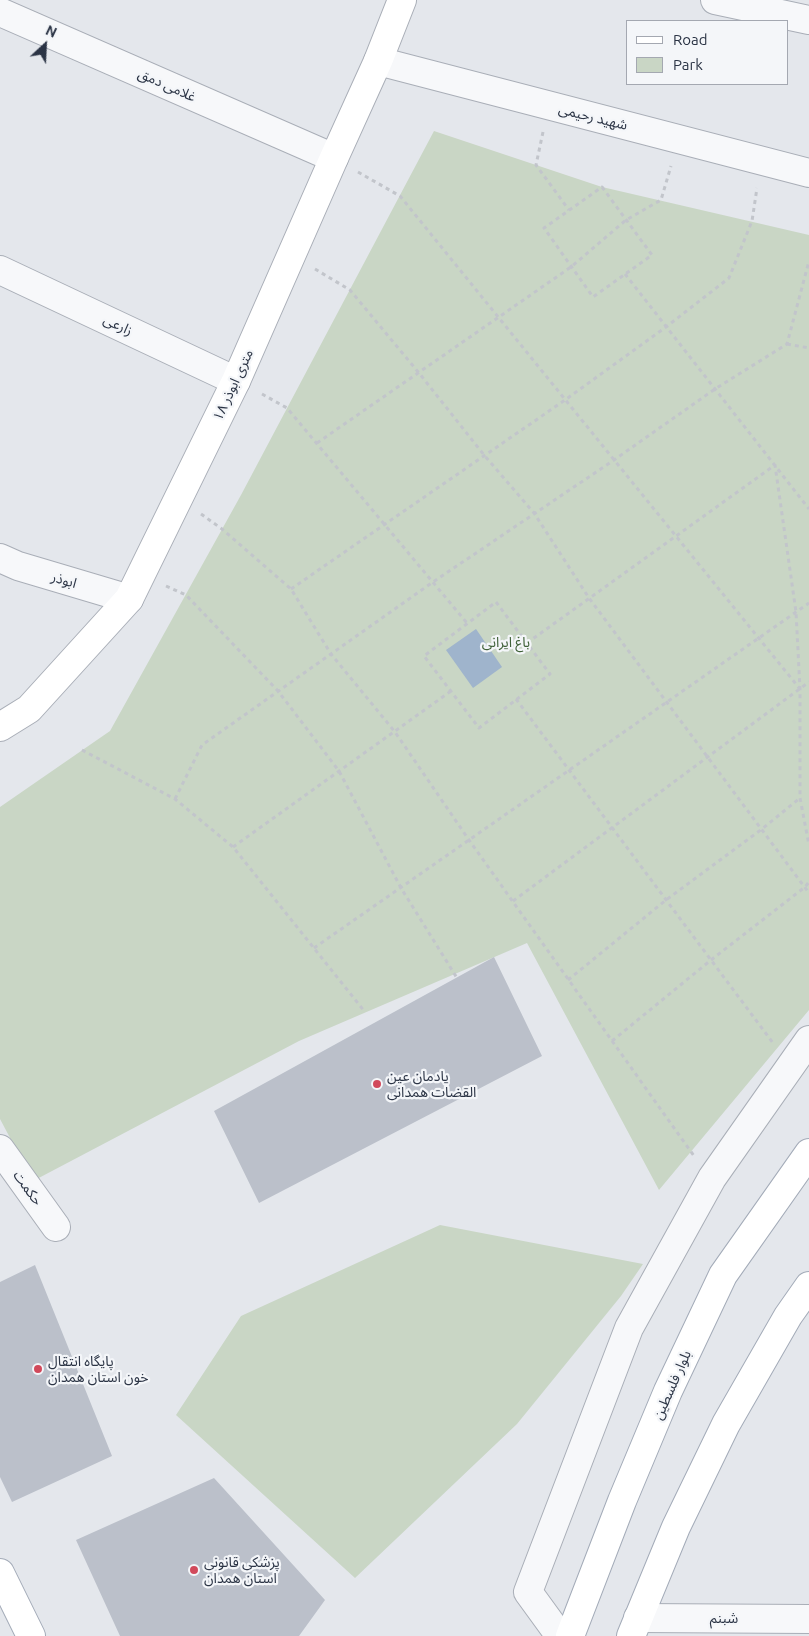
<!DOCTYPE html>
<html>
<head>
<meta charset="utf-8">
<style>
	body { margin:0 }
	#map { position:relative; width:809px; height:1636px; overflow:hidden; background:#e4e7ec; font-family:Ubuntu,sans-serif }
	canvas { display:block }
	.legend { position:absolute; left:626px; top:20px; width:162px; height:65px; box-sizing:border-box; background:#f4f6f9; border:1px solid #a4a8b1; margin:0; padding:6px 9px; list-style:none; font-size:15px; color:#2b3445 }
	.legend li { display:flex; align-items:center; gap:10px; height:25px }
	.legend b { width:25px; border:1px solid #a4a8b1 }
	.north { position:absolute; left:20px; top:20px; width:50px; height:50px; -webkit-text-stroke:4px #f4f6f9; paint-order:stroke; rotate:25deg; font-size:14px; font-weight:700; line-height:20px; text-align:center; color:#2b3445 }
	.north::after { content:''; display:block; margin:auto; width:18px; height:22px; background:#2b3445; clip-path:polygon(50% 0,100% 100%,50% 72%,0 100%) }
</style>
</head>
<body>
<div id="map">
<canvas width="809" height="1636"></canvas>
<ul class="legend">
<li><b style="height:6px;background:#fff"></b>Road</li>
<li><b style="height:14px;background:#c9d6c5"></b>Park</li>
</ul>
<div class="north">N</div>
</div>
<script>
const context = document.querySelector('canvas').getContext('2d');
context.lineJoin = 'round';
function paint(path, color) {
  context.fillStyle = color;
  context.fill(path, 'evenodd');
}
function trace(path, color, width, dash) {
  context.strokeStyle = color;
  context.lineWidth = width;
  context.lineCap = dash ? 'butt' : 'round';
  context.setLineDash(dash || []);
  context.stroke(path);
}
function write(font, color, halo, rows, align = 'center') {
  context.font = font + ' Ubuntu,"Noto Sans Arabic",sans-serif';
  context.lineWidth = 4.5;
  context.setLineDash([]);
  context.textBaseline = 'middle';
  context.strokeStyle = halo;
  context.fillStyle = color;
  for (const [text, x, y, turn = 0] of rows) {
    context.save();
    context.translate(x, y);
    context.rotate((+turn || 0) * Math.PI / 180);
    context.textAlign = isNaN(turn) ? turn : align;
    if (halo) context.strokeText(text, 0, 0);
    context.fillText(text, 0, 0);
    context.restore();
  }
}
paint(new Path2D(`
	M 434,131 L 602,187 L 809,235 L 809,1010 L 659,1190 L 527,943 L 299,1041 L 33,1181 L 0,1119 L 0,807 L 110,731 L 241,495 Z
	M 440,1225 L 643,1264 L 621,1296 L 517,1424 L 355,1578 L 176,1415 L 241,1316 Z`), '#c9d6c5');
paint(new Path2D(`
	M 476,629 L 502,667 L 473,688 L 446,650 Z`), '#9fb4cc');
paint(new Path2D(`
	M 494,957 L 542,1056 L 259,1203 L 214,1111 Z
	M 35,1265 L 112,1456 L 12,1502 L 0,1477 L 0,1282 Z
	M 214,1478 L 325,1600 L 299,1636 L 120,1636 L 76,1540 Z`), '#bbc0ca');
const street = new Path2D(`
	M 715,0 L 809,20
	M 0,12 L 334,158
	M 378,61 L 809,173
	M 0,270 L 236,381
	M 0,558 L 18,566 L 129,599
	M 0,1149 L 56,1227
	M 638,1618 L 809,1619
	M 560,1636 L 528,1592 L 629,1328 L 712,1178 L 809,1040`);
const secondary = new Path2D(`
	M 0,727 L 29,709 L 129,599 L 236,381 L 334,158 L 378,61 L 402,0`);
const primary = new Path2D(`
	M 0,1573 L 31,1636
	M 570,1636 L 622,1501 L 668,1391 L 723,1275 L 809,1153
	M 631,1636 L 676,1527 L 726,1424 L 788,1316 L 809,1286`);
trace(street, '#a9aeb7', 30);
trace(secondary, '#a9aeb7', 30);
trace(primary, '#a3abb8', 30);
trace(new Path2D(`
	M 543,132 L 536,165 L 569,210
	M 358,172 L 400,196 L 800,689
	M 602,187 L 652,255 L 593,297 L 544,228 Z
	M 315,269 L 350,290 L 419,373 L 484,455 L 534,513 L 589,598 L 809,893
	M 625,274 L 809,509
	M 787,344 L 809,348
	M 262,394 L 287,408 L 467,623
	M 317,443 L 571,267 L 626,220 L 661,200 L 671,166
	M 201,514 L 222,529 L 291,589 L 331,654 L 395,732 L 469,840 L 694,1156
	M 166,586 L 186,595 L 278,691 L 339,771 L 401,888 L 457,978
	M 291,589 L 565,400 L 666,327 L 729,278 L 752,221 L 757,188
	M 496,602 L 550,674 L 479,728 L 424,656 Z
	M 527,643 L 775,465 L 796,612 L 800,689 L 800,798 L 809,845
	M 516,699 L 773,1043
	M 82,750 L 175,799 L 233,847 L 365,1012
	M 175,799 L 202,745 L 433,582 L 614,460 L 715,389 L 787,344 L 809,261
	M 233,847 L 451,691
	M 513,901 L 809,682
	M 314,948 L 809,603
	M 568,980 L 666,900 L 762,829 L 800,798
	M 612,1041 L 711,960 L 805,887 L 809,882`), '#c2c5cb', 3, [4, 4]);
trace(street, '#f7f8fa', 28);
trace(secondary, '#fff', 28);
trace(primary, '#fff', 28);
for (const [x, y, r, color] of [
	[377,1084,5,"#d1495b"],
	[38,1369,5,"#d1495b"],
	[194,1570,5,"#d1495b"]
]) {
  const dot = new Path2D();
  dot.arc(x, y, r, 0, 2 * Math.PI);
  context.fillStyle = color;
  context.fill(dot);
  trace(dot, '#f4f6f9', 2);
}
write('14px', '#2b3445', '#f4f6f9', [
	["غلامی دمق",167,85,24],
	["شهید رحیمی",593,117,14],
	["زارعی",118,325,25],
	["۱۸ متری ابوذر",233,385,-65],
	["ابوذر",64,580,17],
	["حکمت",28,1188,54],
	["بلوار فلسطین",672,1385,-66],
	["شبنم",724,1618]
]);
write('14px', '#3f6138', '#f4f6f9', [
	["باغ ایرانی",506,642]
]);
write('14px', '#2b3445', '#f4f6f9', [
	["یادمان عین",387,1076],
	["القضات همدانی",387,1092],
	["پایگاه انتقال",48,1361],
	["خون استان همدان",48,1377],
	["پزشکی قانونی",204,1562],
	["استان همدان",204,1578]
], 'left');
</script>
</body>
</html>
